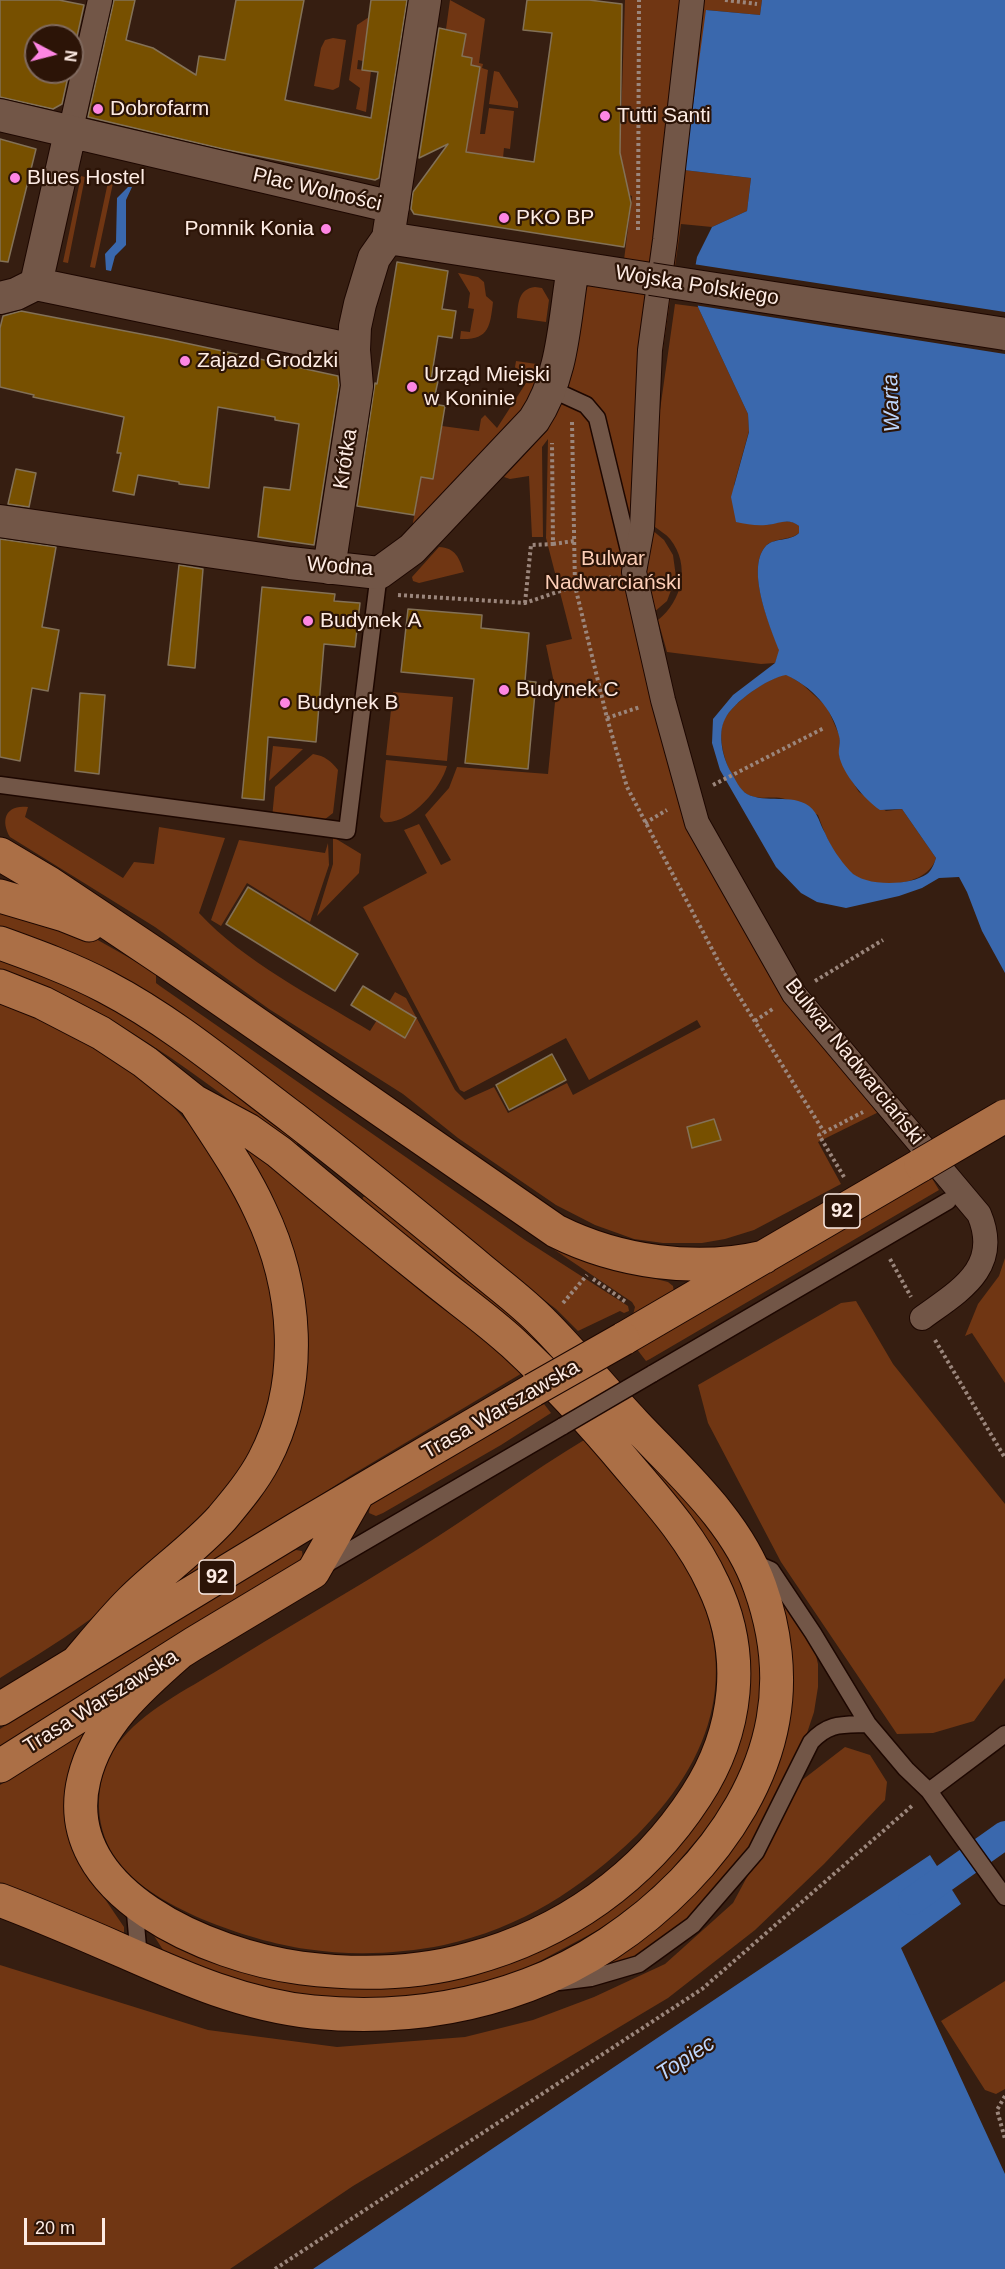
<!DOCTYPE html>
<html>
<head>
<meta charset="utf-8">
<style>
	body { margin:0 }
	#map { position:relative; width:1005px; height:2269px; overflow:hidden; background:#361e11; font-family:Helvetica,sans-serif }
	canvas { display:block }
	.north { position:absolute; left:24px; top:24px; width:60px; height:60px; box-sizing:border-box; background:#2c1407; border:2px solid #806a5f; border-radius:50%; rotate:97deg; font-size:16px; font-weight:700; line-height:24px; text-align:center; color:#fdebe3 }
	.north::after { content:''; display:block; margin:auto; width:21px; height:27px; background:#fd86e3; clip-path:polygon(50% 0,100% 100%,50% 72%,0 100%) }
	.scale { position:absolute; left:24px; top:2218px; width:81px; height:27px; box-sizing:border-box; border:3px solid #fdebe3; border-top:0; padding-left:8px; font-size:18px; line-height:21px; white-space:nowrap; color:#fdebe3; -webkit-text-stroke:4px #2c1407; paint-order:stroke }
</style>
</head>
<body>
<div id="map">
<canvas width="1005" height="2269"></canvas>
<div class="north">N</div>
<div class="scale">20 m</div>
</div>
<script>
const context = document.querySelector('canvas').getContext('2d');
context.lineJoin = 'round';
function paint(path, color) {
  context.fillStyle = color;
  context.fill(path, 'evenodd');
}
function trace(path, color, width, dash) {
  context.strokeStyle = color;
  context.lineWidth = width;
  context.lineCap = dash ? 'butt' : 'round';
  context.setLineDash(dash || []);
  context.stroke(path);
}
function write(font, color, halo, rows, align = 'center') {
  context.font = font + ' Helvetica,sans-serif';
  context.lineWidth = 4.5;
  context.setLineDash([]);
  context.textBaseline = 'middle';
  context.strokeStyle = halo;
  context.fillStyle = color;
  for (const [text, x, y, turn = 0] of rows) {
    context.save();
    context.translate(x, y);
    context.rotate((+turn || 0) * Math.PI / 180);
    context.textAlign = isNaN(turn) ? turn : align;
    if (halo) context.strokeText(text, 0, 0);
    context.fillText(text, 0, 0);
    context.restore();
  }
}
paint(new Path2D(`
	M 450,0 L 485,19 L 479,63 L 483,64 L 482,68 L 488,70 L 480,134 L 485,134 L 489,108 L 514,111 L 510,149 L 504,148 L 503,158 L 481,154 L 478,172 L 465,153 L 480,67 L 471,65 L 472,58 L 462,56 L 465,34 L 446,29 Z
	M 625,0 L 762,0 L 760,15 L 707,10 L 684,170 L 751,178 L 747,211 L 712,227 L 681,224 L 654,413 L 651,529 L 664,540 L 673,555 L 676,577 L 667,601 L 653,613 L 674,704 L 709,827 L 808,995 L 897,1103 L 818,1142 L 841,1184 L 754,1230 L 725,1239 L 702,1243 L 663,1243 L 634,1239 L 595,1225 L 556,1205 L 458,1138 L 403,1094 L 269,1009 L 155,927 L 10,837 C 0,820 6,804 28,807 L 25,817 L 123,878 L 134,862 L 154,864 L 159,827 L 225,838 L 199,913 C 243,961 314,997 370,1031 L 377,1020 L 405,1037 L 416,1018 L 389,1002 L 395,992 L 406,998 L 455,1090 L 465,1100 L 494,1087 L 508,1113 L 567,1083 L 573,1095 L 701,1027 L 697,1020 L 589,1080 L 566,1038 L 464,1092 L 460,1090 L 363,907 L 427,873 L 404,830 L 419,824 L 441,865 L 451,860 L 425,815 L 449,788 L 457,767 L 548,774 L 556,692 L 546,645 L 572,639 L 546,538 L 548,439 L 542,447 L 543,537 L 532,537 L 529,476 L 510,479 L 504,477 L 548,430 L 567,374 L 580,294 L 589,285 L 621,284 L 632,196 L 629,195 L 620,153 Z
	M 369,17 L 363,61 L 358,60 L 357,69 L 371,71 L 366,112 L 356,109 L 360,88 L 349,80 L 357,25 Z
	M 333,38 L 346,40 L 339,87 L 333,90 L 314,86 L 321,48 L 325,40 Z
	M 494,71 L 499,72 L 518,102 L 518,108 L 489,104 Z
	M 81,176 L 85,177 L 68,263 L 63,262 Z
	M 108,182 L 113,183 L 95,268 L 90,267 Z
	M 458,273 L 478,277 L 484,282 L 486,296 L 493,302 C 490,327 489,340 460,339 L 461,331 L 470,332 L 474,309 L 468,308 L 470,293 Z
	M 535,287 L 542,288 L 549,300 L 546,322 L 517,318 C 518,304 518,289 535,287 Z
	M 675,304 L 698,307 L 748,414 L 749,431 L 734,485 L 768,525 C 780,522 789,518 799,526 L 799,533 C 790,541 773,537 765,547 C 746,570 770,627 780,650 L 775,663 L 761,664 L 667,652 L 658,620 C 682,601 691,565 670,539 C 666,534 660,531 655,527 L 659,417 Z
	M 516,361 L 543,365 L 533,400 L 412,528 L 421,477 L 433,478 L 442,426 L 479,431 L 481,419 L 485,415 L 497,428 L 526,383 L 515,367 Z
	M 439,547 C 456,548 459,558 464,572 L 419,583 L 413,581 L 412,577 Z
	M 786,674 L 802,684 L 827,707 L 840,737 L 839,755 L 852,781 L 859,792 L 886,811 L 902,809 L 936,858 C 928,887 874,890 854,875 C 836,862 825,835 818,815 C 807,810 796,803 785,799 C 772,795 756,802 744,792 C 729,779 715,739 724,720 C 733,702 768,678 786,674 Z
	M 393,692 L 453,697 L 447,761 L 386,755 Z
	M 273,746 L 303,749 L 269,781 Z
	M 313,754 C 325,756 331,761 338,770 L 333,813 L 324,820 L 272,818 L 275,787 Z
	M 386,760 L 447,766 C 441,788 410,825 384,822 L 380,817 Z
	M 333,837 L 361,854 L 359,873 L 317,916 L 333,864 Z
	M 239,840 L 325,853 L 328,843 L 329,865 L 310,922 L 247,883 L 221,926 L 211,920 Z
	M 0,907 L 96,939 L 156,973 L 156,983 L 160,986 L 525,1240 L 628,1306 L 629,1311 L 624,1313 L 620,1311 L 578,1331 L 556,1309 L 530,1289 L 0,931 Z
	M 0,958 L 64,982 L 155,1030 L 299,1142 L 294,1146 L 290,1147 C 201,1077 109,1006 0,969 Z
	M 0,1002 C 48,1020 107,1048 146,1081 C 191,1118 235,1180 257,1234 C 261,1245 263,1258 266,1270 C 270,1286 277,1303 278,1320 C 280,1355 275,1400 261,1433 C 240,1481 203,1517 165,1551 C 144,1571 124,1594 101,1611 C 69,1636 34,1657 0,1678 Z
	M 235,1134 L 529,1369 L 350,1476 L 185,1582 L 179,1580 L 304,1380 Z
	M 930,1175 L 939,1190 L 650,1359 L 646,1361 L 636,1348 Z
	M 368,1195 L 490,1291 L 552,1355 L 546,1358 L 362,1202 L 363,1197 Z
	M 543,1242 L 597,1264 L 668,1282 L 673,1286 L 674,1292 L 633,1315 L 635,1307 L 632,1302 Z
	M 1005,1258 L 1005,1383 L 972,1333 L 965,1336 L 978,1304 L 999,1276 Z
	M 856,1301 L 893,1364 L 1005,1504 L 1005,1678 L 974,1721 L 933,1733 L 897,1734 L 781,1562 L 708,1423 L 698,1385 L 841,1303 Z
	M 544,1404 L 551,1413 L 501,1445 L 383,1513 L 376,1516 L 369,1513 L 370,1505 L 373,1503 Z
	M 616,1421 L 724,1542 L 753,1604 L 764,1688 L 750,1752 L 724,1804 L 700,1836 L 670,1871 L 639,1900 L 600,1929 L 525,1969 L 467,1988 L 404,1999 L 318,1999 L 249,1984 L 165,1953 L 149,1928 L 383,1985 L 628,1888 L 748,1671 L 608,1425 Z
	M 589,1437 C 617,1473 648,1509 674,1547 C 744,1652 723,1749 637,1835 C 581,1889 521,1928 444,1945 C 399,1954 352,1956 306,1949 C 250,1941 148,1907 115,1858 C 104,1841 98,1820 99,1800 C 100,1783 104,1766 113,1751 C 136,1715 179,1694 215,1672 C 281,1631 349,1592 415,1551 C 474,1514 529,1473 589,1437 Z
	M 296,1550 L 302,1551 L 303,1559 L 0,1748 L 0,1729 L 288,1553 Z
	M 779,1595 L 814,1647 L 818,1664 L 818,1687 L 814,1712 L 803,1745 L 756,1840 L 685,1922 L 644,1953 L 614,1966 L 585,1968 L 751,1807 Z
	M 83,1732 L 86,1732 L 92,1880 L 124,1927 L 124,1934 L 0,1886 L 0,1785 Z
	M 845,1747 L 870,1755 L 887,1782 L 885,1800 L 824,1864 L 755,1930 L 668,1998 L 353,2186 L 230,2269 L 0,2269 L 0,1965 L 208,2030 L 337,2047 L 465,2037 L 533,2020 L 594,1997 L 665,1964 L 733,1903 L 797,1784 Z
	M 1005,1981 L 1005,2089 L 996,2094 L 985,2090 L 941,2021 Z`), '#703613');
paint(new Path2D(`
	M 762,0 L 1005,0 L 1005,973 L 982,931 L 967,892 L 959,877 L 939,878 L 922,888 L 899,896 L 846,908 L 817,902 L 801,893 L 776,867 L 720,770 L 712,743 L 713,719 L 733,695 L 775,663 L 779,650 C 770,627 746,570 765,547 C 773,537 790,542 799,533 L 799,526 C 788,517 779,524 766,525 C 756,526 746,524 736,522 L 731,497 L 749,432 L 748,414 L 698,307 L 693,279 L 697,257 L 712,227 L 747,211 L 751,178 L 684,170 L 706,10 L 760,15 ZM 786,675 C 811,686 833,709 839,736 C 841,742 838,749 839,755 C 842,773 865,800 880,810 L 902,809 L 936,858 C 934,864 932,870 927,874 C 910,886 864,887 850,871 C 840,860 831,847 825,833 C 819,823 819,814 809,806 C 791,793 766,804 747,794 C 740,790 735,779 731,772 C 723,759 717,734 725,719 C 733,702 768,678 786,675 Z
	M 128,187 L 132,187 L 126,200 L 126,245 L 115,256 L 111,271 L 106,270 L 105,254 L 116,242 L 117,198 Z
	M 930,1855 L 961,1904 L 901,1948 L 1005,2174 L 1005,2269 L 313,2269 Z`), '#3a68ad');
paint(new Path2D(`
	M 693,264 L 1005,312 L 1005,354 L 694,305 L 690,279 Z`), '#361e11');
trace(new Path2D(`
	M 912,1901 L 1005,1835`), '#3a68ad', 28);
const building = new Path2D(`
	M 0,0 L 59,0 L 84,5 L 72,59 L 72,36 L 36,36 L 36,72 L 69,72 L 62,104 L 53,109 L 0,97 Z
	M 114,0 L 135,0 L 126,40 L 153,48 L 196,75 L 199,56 L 225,60 L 236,0 L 304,0 L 285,100 L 371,118 L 378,72 L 362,70 L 371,0 L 407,0 L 379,178 L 375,180 L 223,149 L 88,117 Z
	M 527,0 L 589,0 L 622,4 L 620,153 L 631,203 L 624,247 L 414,214 L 411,209 L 413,192 L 448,144 L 419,158 L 439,28 L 466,34 L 462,56 L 472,58 L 471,65 L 480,67 L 466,152 L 534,162 L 552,33 L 523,30 Z
	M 0,139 L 36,149 L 8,262 L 0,261 Z
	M 397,262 L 448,271 L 442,309 L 456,311 L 452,338 L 438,336 L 431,380 L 438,381 L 433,404 L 445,406 L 433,479 L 421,477 L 414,515 L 357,506 L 375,383 L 377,384 Z
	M 21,311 L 167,339 L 338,376 L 339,385 L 314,545 L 258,537 L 264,487 L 290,490 L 299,424 L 275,420 L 275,417 L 218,407 L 209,488 L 179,484 L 179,482 L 138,475 L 134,495 L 113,491 L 121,453 L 117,453 L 124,417 L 33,397 L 34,395 L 0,387 L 0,328 L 3,316 Z
	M 16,469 L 36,473 L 29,507 L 8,504 Z
	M 0,539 L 56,547 L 42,627 L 59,630 L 48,691 L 32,688 L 20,761 L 0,757 Z
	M 179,565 L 203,569 L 195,668 L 168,665 Z
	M 262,587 L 335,594 L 334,601 L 360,603 L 355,647 L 324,644 L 316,742 L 268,737 L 264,800 L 242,798 Z
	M 408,609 L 482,615 L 481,628 L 529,633 L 525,681 L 536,682 L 528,769 L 465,763 L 474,679 L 401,672 Z
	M 80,693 L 105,695 L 99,774 L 75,771 Z
	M 248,887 L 358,954 L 335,991 L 226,924 Z
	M 363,986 L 416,1018 L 405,1038 L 351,1005 Z
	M 552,1054 L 566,1080 L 509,1110 L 496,1085 Z
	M 714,1119 L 721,1140 L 692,1148 L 687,1127 Z`);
paint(building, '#775000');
trace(building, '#837157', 1.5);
const service = new Path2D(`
	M 551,389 L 586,405 L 597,418 L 632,563
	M 0,785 L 347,831 L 379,573
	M 652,1374 L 948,1201
	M 750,1561 L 771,1570 L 813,1633 L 868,1724 L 906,1769 L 929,1791 L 1005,1897
	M 323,1566 L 563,1426
	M 929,1791 L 1005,1734
	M 134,1902 L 139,1958
	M 559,1982 L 591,1978 L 639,1964 L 693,1925 L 756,1852 L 811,1742 C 829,1722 843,1725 868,1724`);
const pedestrian = new Path2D(`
	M 692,0 L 665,240 L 650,350 L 642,528 L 634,572 L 663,700 L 697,823 L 794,994 L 979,1214 C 1002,1268 959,1291 922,1318
	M 70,133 L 100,0`);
const minor = new Path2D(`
	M 0,115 L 393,207
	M 388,238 L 651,279
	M 36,284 L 354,350
	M 36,284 L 70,133
	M 0,298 L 16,294 L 36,284
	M 0,521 L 290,563 L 379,573 L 412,549 L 534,420 C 564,375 564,320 573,268
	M 329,568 L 357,386 L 354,350 L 355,327 L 360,304 L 374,258 L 388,238 L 425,0`);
const primary = new Path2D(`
	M 0,854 L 49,883 L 167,962 L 556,1231 C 618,1262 696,1273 764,1257
	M 0,896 L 64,915 L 89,925
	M 0,943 C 36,956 72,969 106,987 C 173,1022 233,1073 293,1118 C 354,1165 413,1213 472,1262 C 495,1282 522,1301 543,1323 C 575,1355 603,1390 634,1423 C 681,1473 737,1521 760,1587 C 775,1629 781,1676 773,1720 C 752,1839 636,1945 528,1985 C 459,2011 385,2019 313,2012 C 245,2005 186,1979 125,1952 C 84,1934 42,1916 0,1900
	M 0,986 L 43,1003 L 101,1033 L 145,1062 L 194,1101 L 248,1130 L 279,1152 C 329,1194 380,1236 431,1277 C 458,1299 488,1320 514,1344 C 555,1382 594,1425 630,1468 C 661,1504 693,1540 713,1584 C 747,1654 738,1732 696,1796 C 643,1878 563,1934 470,1959 C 416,1974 356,1975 301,1968 C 212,1956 56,1894 84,1779 C 97,1725 139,1688 179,1653
	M 623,1339 L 921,1165
	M 77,1662 C 95,1641 112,1620 131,1601 C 160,1572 194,1549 222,1518 C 237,1500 253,1481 264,1460 C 305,1382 297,1287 260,1210 C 243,1173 219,1139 197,1105
	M 0,1709 L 298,1528 L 533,1390
	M 0,1766 L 193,1644 L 313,1572 L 357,1495`);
trace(service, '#1d0700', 19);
trace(pedestrian, '#1d0700', 26);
trace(minor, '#1d0700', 34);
trace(primary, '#1d0700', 35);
trace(new Path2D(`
	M 725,0 L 757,4
	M 638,230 L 639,0
	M 572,422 L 575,586 L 607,718 L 627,787 L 724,972 L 824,1132
	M 553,544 L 574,541
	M 398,595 L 525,603 L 569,588 L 611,577
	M 525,603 L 531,545 L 553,544 L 552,443
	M 607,718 L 640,707
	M 713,785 L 824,728
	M 645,823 L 667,810
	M 815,981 L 883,940
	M 755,1021 L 774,1008
	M 844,1177 L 819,1135 L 863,1112
	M 890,1259 L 911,1297
	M 593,1279 L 626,1302
	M 563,1303 L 587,1275
	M 935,1340 L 1005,1458
	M 1005,2096 L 997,2110 L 1005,2139
	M 275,2269 L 702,1989 L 913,1805`), '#9b867c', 4, [3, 3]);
trace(service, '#725647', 16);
trace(pedestrian, '#725647', 24);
trace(minor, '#725647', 32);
trace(primary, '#ab6f46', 33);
const serviceBridge = new Path2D(`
	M 563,1426 L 652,1374`);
const minorBridge = new Path2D(`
	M 651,279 L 1005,334`);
const primaryBridge = new Path2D(`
	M 921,1165 L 1005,1116
	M 533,1390 L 623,1339`);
trace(serviceBridge, '#1d0700', 19, []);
trace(minorBridge, '#1d0700', 34, []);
trace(primaryBridge, '#1d0700', 35, []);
trace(serviceBridge, '#725647', 16);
trace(minorBridge, '#725647', 32);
trace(primaryBridge, '#ab6f46', 33);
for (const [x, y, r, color] of [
	[98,109,6,"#fd86e3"],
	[605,116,6,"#fd86e3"],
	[15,178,6,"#fd86e3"],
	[504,218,6,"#fd86e3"],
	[326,229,6,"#fd86e3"],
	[185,361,6,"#fd86e3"],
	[412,387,6,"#fd86e3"],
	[308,621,6,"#fd86e3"],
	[504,690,6,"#fd86e3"],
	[285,703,6,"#fd86e3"]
]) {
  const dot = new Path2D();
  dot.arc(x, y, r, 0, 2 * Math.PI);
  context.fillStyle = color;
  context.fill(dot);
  trace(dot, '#2c1407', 2);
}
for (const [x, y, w] of [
	[842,1211,36],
	[217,1577,36]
]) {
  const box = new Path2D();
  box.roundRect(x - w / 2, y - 17, w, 34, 4.5);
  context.fillStyle = '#2c1407';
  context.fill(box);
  trace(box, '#fdebe3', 1.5);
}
write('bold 20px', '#fdebe3', null, [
	["92",842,1211],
	["92",217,1577]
]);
write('21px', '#fdebe3', '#2c1407', [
	["Dobrofarm",110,109],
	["Tutti Santi",617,116],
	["Blues Hostel",27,178],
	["PKO BP",516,218],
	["Pomnik Konia",314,229,"right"],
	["Zajazd Grodzki",197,361],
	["Urząd Miejski",424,375],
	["w Koninie",424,399],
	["Budynek A",320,621],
	["Budynek C",516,690],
	["Budynek B",297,703]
], 'left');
write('21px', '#fdebe3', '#2c1407', [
	["Plac Wolności",317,190,13],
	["Wojska Polskiego",697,286,9],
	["Krótka",346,459,-81],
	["Wodna",340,567,4],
	["Bulwar Nadwarciański",854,1062,51],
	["Trasa Warszawska",501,1410,-30],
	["Trasa Warszawska",101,1702,-32]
]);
write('21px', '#fdcfb8', '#2c1407', [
	["Bulwar",613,559],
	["Nadwarciański",613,583]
]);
write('italic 22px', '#bdd6fd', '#2c1407', [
	["Warta",892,403,-92],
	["Topiec",686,2059,-33]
]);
</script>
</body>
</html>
